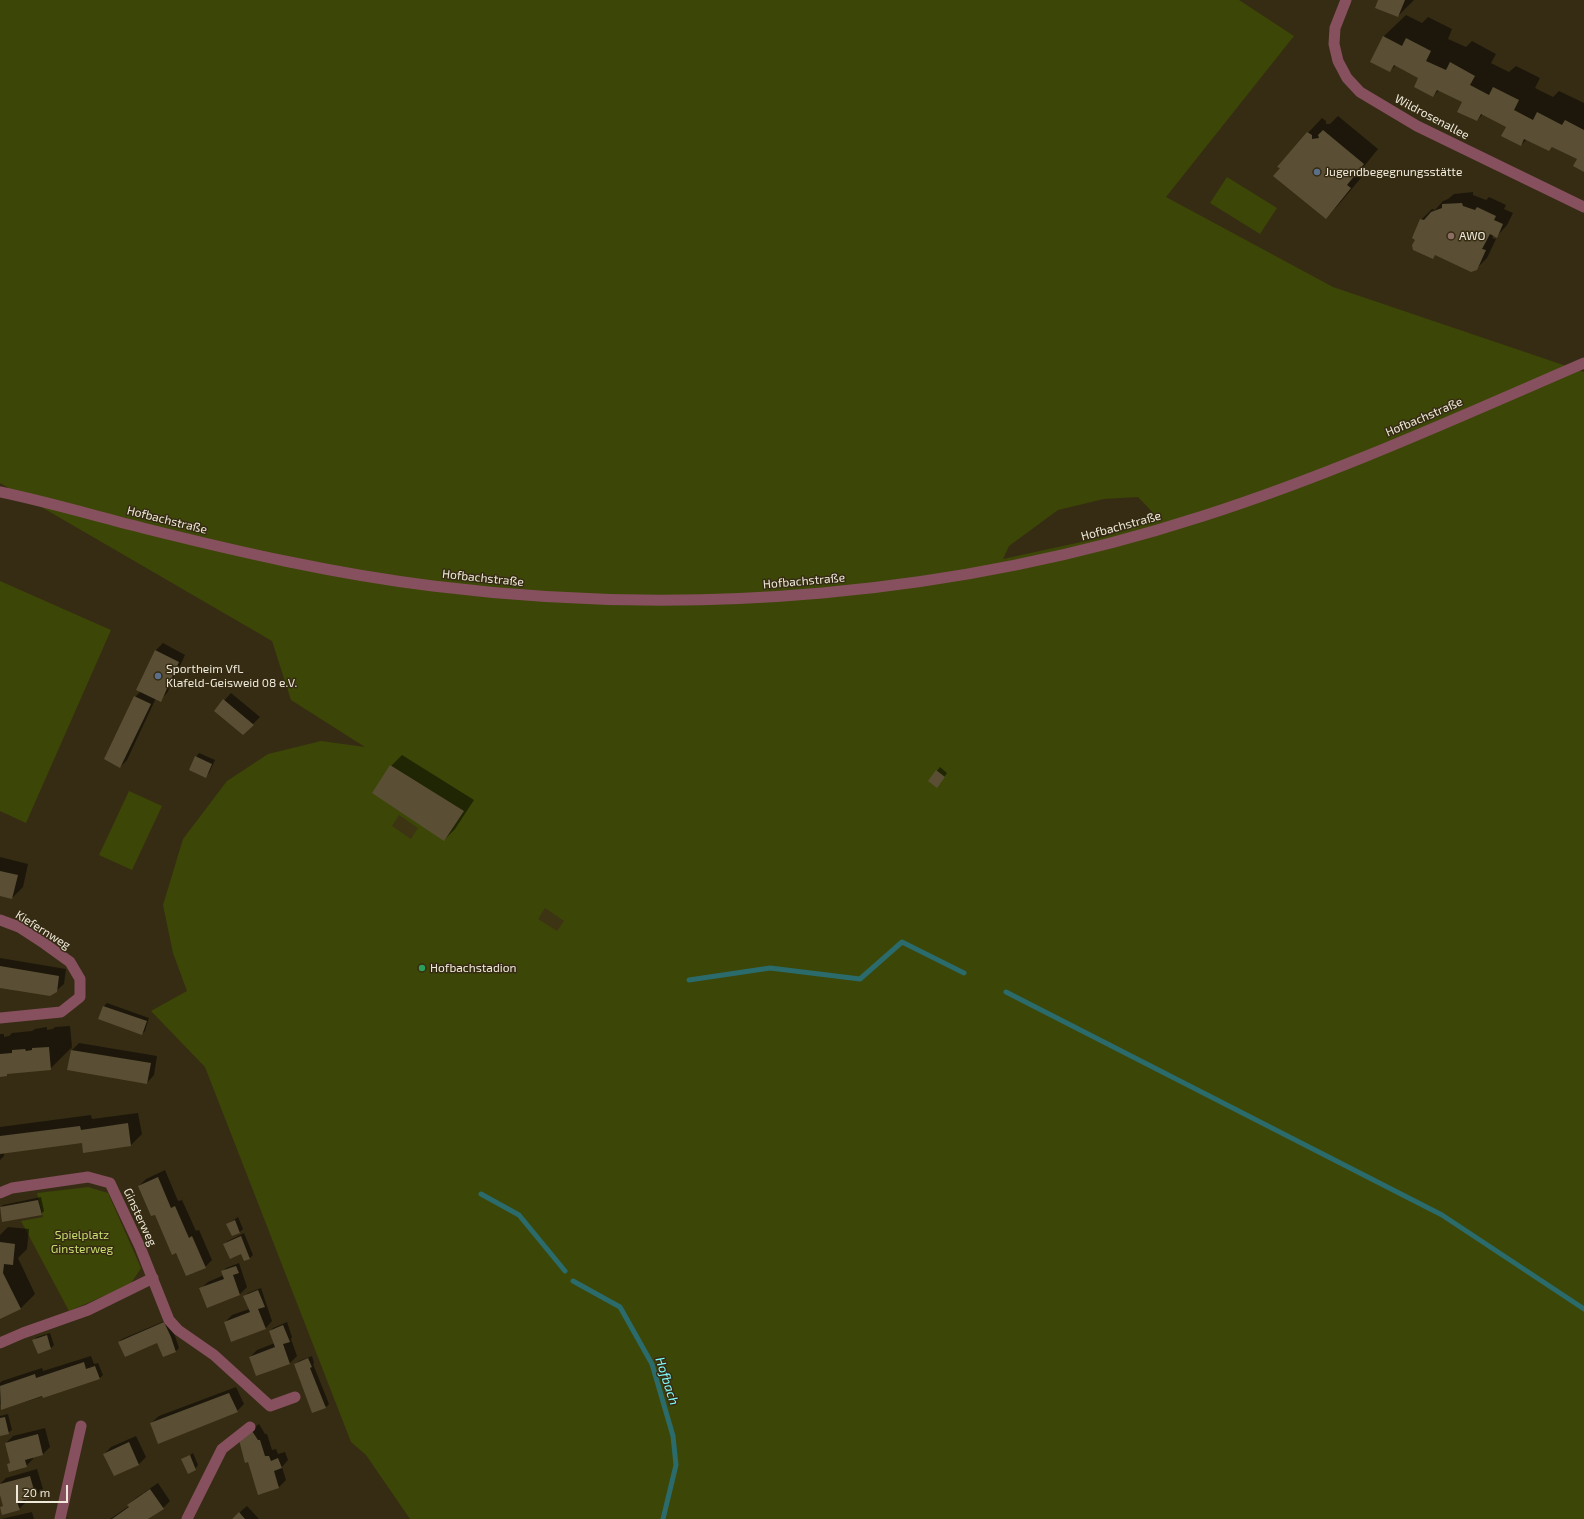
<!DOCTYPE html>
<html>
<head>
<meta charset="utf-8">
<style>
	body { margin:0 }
	#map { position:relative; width:1584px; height:1519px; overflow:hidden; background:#362c13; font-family:"Exo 2",sans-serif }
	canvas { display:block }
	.scale { position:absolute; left:16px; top:1485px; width:52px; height:18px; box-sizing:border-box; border:2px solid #efe9da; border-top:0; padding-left:5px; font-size:12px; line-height:14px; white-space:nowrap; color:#efe9da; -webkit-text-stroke:3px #362c13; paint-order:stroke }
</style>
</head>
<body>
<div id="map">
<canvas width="1584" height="1519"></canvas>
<div class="scale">20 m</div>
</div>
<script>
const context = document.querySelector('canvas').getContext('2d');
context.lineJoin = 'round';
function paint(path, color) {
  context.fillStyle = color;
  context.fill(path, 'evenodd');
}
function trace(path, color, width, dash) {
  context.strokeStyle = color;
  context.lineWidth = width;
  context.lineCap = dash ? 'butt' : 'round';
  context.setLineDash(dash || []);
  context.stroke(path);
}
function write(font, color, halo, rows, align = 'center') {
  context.font = font + ' "Exo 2",sans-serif';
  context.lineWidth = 3;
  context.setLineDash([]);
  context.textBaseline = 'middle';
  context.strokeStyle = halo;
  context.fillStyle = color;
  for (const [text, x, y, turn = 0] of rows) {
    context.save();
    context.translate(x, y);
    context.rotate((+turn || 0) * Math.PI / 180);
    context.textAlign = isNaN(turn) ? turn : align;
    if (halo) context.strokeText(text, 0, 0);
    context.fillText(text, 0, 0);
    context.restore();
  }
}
paint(new Path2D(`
	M 0,0 L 1239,0 L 1294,36 L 1166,197 L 1333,287 L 1584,372 L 1584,1519 L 410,1519 L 366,1455 L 351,1442 L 205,1067 L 151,1011 L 187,991 L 173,953 L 163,905 L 183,839 L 227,781 L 268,754 L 321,741 L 365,747 L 291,700 L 272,641 L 0,483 ZM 1138,497 L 1159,519 L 1104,537 L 1003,559 L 1009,546 L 1058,510 L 1104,499 Z
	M 1227,177 L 1277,208 L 1260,234 L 1210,203 Z
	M 0,581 L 111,630 L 26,823 L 0,811 Z
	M 129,791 L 162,806 L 132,870 L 99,855 Z
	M 88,1187 L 108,1193 L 141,1268 L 130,1285 L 69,1311 L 21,1221 L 43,1217 L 37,1193 Z`), '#3c4607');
paint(new Path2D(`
	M 399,815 L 418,828 L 411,839 L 392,826 Z
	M 545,908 L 564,921 L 557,931 L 538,919 Z`), '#3d3414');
paint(new Path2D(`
	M 1379,0 L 1414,0 L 1398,16 Z
	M 1406,15 L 1422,23 L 1428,17 L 1452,29 L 1448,39 L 1466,47 L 1472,41 L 1496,54 L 1491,63 L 1509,72 L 1516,66 L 1540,78 L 1535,88 L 1553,97 L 1559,91 L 1584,103 L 1584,171 L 1578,159 L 1553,146 L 1549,150 L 1527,139 L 1521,145 L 1507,126 L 1483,114 L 1477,120 L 1463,102 L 1439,90 L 1433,96 L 1420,77 L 1396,65 L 1390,71 L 1371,62 L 1384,36 Z
	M 1338,116 L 1378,149 L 1361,170 L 1365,173 L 1340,203 L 1326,218 L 1308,133 L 1322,118 L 1326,121 L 1326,124 L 1330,124 Z
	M 1473,192 L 1473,195 L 1486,200 L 1489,197 L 1506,205 L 1504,209 L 1513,213 L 1507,225 L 1497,236 L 1494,235 L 1492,238 L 1496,239 L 1487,258 L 1476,269 L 1436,254 L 1432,258 L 1416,239 L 1421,220 L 1432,209 L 1435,210 L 1443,201 L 1448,199 L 1454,194 Z
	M 163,643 L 185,655 L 167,693 L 160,700 L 156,698 L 127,760 L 120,767 L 135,697 L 141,691 L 156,650 Z
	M 231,693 L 260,717 L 243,734 L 215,711 Z
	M 199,753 L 215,760 L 209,773 L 205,777 L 196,757 Z
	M 402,755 L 474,800 L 455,829 L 444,840 L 373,793 L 391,766 Z
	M 940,767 L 947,773 L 940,783 L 929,781 Z
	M 0,857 L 28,864 L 23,887 L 12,898 L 0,895 Z
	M 0,958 L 66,969 L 64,984 L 56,991 L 0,987 Z
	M 107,1003 L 149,1018 L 145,1031 L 142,1034 L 99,1018 L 104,1006 Z
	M 70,1026 L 72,1047 L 50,1069 L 9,1072 L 6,1075 L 0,1076 L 0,1034 L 4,1034 L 4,1037 L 9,1036 L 12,1033 L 32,1031 L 35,1029 L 47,1027 L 47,1030 L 53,1029 L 55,1027 Z
	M 79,1043 L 157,1056 L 154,1075 L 147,1083 L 68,1069 L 72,1047 L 72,1050 Z
	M 138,1113 L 142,1134 L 131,1145 L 82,1142 L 4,1153 L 4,1156 L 0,1160 L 0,1127 L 91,1115 L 92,1119 Z
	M 165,1170 L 178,1201 L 182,1200 L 196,1231 L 199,1230 L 212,1260 L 205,1267 L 176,1252 L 139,1186 L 146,1179 Z
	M 41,1197 L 44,1211 L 41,1214 L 3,1221 L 0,1208 L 3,1205 Z
	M 238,1217 L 243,1229 L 240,1232 L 233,1235 L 228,1224 Z
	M 8,1227 L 29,1229 L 27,1249 L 18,1258 L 35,1294 L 20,1309 L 0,1318 L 0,1235 Z
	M 244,1233 L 253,1255 L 250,1258 L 224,1244 L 228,1241 Z
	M 239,1263 L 247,1287 L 240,1294 L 200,1289 L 208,1282 L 224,1275 L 223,1271 L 226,1268 Z
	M 261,1288 L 272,1321 L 265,1329 L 225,1322 L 232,1315 L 249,1309 L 245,1296 L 248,1293 Z
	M 167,1320 L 174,1333 L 179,1348 L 176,1351 L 164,1356 L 157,1342 L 119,1342 L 122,1339 Z
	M 287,1322 L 292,1337 L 291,1339 L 297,1356 L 290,1363 L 257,1375 L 250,1357 L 257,1350 L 275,1343 L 270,1331 L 273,1328 Z
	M 50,1333 L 54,1345 L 51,1348 L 34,1340 L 37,1337 Z
	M 91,1356 L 94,1364 L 98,1363 L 103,1375 L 99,1379 L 2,1409 L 0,1403 L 0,1383 L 2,1381 L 42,1368 L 43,1371 Z
	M 312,1356 L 314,1363 L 313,1364 L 329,1404 L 326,1407 L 295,1364 L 299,1361 Z
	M 236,1387 L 244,1404 L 237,1411 L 151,1423 L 159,1416 Z
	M 8,1414 L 12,1430 L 8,1433 L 0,1435 L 0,1416 Z
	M 259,1424 L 265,1434 L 267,1434 L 272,1450 L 276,1449 L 278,1454 L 285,1452 L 288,1460 L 282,1467 L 286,1480 L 279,1487 L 247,1433 Z
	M 45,1428 L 50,1447 L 43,1454 L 33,1457 L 33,1459 L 26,1466 L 8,1465 L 11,1461 L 6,1443 L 13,1436 Z
	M 136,1436 L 146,1457 L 139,1464 L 114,1475 L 104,1454 L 111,1447 Z
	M 193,1453 L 198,1465 L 195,1469 L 183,1460 Z
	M 37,1469 L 43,1489 L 35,1496 L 25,1499 L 26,1502 L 19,1509 L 1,1507 L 4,1505 L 0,1491 L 0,1484 L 6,1478 Z
	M 158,1483 L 170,1501 L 163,1508 L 148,1519 L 110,1519 L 129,1506 L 128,1505 L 136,1498 Z
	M 247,1506 L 259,1519 L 232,1519 Z
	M 32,1512 L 34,1519 L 1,1519 Z`), '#0007');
trace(new Path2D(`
	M 689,980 L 770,968 L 860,979 L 902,942 L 964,973
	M 1006,992 L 1442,1215 L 1584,1309
	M 481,1194 L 519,1215 L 565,1271
	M 573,1281 L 620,1307 L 652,1364 L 673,1436 L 676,1465 L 663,1519`), '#2b6b6b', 5);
paint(new Path2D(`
	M 1378,0 L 1405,0 L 1398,17 L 1375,8 Z
	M 1383,36 L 1402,46 L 1406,38 L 1431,51 L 1426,61 L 1446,70 L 1450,62 L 1475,76 L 1470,85 L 1489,95 L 1493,87 L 1519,100 L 1514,110 L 1533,120 L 1537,112 L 1562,125 L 1565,120 L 1584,130 L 1584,172 L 1573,166 L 1577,159 L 1552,147 L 1549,151 L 1524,139 L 1521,146 L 1501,136 L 1506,127 L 1481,114 L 1477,121 L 1457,112 L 1462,102 L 1437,90 L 1433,97 L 1414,87 L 1418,78 L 1394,65 L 1390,72 L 1370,62 Z
	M 1323,130 L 1364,164 L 1347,185 L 1351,188 L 1326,219 L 1273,176 L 1280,168 L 1277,167 L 1307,132 L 1312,135 L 1312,139 L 1319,138 L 1318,135 Z
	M 1462,203 L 1463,206 L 1475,210 L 1477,207 L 1496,216 L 1494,220 L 1503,224 L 1497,238 L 1490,234 L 1482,249 L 1486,250 L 1477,270 L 1471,272 L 1435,255 L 1433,259 L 1413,250 L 1412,245 L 1415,240 L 1412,238 L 1420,219 L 1424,220 L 1431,212 L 1442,208 L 1442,204 Z
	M 155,650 L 179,662 L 161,702 L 136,690 Z
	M 134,696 L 151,704 L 120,768 L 104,759 Z
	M 223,699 L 254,725 L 243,735 L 214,711 Z
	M 195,756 L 212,764 L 206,778 L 189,770 Z
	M 390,765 L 464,811 L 444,841 L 372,793 Z
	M 936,770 L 945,777 L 937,788 L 928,781 Z
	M 0,871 L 18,875 L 12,899 L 0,896 Z
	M 0,966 L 59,976 L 57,992 L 50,996 L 0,988 Z
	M 103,1006 L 147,1021 L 142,1035 L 98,1019 Z
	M 49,1047 L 51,1070 L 7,1074 L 7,1076 L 0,1077 L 0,1054 L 12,1053 L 12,1050 L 25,1049 L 26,1051 L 32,1050 L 32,1048 Z
	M 71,1050 L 151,1063 L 147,1084 L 67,1070 Z
	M 128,1123 L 131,1146 L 83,1153 L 82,1143 L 0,1154 L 0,1136 L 80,1126 L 81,1130 Z
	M 158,1177 L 171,1208 L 175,1206 L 189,1238 L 192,1236 L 206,1268 L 186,1276 L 176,1253 L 172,1255 L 155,1215 L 151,1216 L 138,1186 Z
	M 38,1200 L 42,1215 L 2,1222 L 0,1207 Z
	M 235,1220 L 240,1233 L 232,1236 L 226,1224 Z
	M 241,1236 L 250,1259 L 244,1261 L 241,1254 L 230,1259 L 223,1244 Z
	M 0,1242 L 15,1244 L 13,1265 L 4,1264 L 3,1273 L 21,1309 L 0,1319 Z
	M 236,1266 L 239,1273 L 233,1275 L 240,1295 L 207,1308 L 199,1288 L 224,1279 L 221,1271 Z
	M 258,1290 L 265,1307 L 258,1309 L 266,1329 L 231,1342 L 224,1322 L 250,1312 L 243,1296 Z
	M 164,1322 L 171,1337 L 176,1352 L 163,1357 L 157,1343 L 125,1357 L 118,1342 Z
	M 283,1325 L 290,1342 L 283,1344 L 290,1364 L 256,1376 L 249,1357 L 275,1347 L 269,1331 Z
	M 47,1335 L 51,1349 L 38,1354 L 32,1340 Z
	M 308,1358 L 312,1367 L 310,1368 L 326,1408 L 312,1413 L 294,1364 Z
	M 84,1362 L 86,1369 L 95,1366 L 100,1379 L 43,1398 L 42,1396 L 1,1410 L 0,1386 L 35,1374 L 36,1378 Z
	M 229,1393 L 238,1412 L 158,1444 L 150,1423 Z
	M 5,1417 L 9,1434 L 0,1436 L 0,1418 Z
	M 252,1431 L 258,1440 L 260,1440 L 265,1456 L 269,1456 L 271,1461 L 278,1458 L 282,1468 L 274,1471 L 279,1488 L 258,1495 L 248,1462 L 245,1463 L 239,1440 Z
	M 38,1434 L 43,1455 L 25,1460 L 27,1467 L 9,1472 L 7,1464 L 10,1463 L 5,1443 Z
	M 129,1442 L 139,1465 L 114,1476 L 103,1454 Z
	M 190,1455 L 196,1470 L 188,1474 L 181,1459 Z
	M 30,1476 L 36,1497 L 17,1502 L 20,1510 L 2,1515 L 0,1507 L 3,1506 L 0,1495 L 0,1484 Z
	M 150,1489 L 164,1509 L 148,1519 L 112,1519 L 129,1507 L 127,1505 Z
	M 239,1512 L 245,1519 L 232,1519 Z`), '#5a4f35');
trace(new Path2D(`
	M 1346,0 L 1335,28 L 1334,44 L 1338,61 L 1347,78 L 1360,92 L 1417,126 L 1584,207
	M 0,492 C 48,502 95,516 143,528 C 239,552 335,574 433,586 C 691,618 956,596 1203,516 C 1334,474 1459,417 1584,363
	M 0,920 L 19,927 L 45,944 L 70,962 L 80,979 L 80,997 L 61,1012 L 0,1018
	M 0,1193 L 12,1188 L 88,1177 L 110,1183 L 140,1247 L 169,1320 L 178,1330 L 214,1355 L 270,1406 L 295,1397
	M 0,1343 L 23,1333 L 88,1310 L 153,1278
	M 60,1519 L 81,1426
	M 187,1519 L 222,1449 L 250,1427`), '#86505e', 11);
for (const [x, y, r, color] of [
	[1317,172,4,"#5c6f8a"],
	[1451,236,4,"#8d6e63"],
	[158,676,4,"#5c6f8a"],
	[422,968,4,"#2e9e5b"]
]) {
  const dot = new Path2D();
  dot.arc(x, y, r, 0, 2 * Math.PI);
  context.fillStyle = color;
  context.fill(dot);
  trace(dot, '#362c13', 1.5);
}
write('12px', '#efe9da', '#362c13', [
	["Wildrosenallee",1432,117,28],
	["Hofbachstraße",1424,417,-23],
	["Hofbachstraße",167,520,14],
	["Hofbachstraße",1121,526,-15],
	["Hofbachstraße",483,578,6],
	["Hofbachstraße",804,581,-5],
	["Kiefernweg",43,930,32],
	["Ginsterweg",140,1217,65]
]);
write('12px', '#efe9da', '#362c13', [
	["Jugendbegegnungsstätte",1325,172],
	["AWO",1459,236],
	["Sportheim VfL",166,669],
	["Klafeld-Geisweid 08 e.V.",166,683],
	["Hofbachstadion",430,968]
], 'left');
write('12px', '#c8de70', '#362c13', [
	["Spielplatz",82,1235],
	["Ginsterweg",82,1249]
]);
write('italic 13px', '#81fcfb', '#362c13', [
	["Hofbach",667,1381,72]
]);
</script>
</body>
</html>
